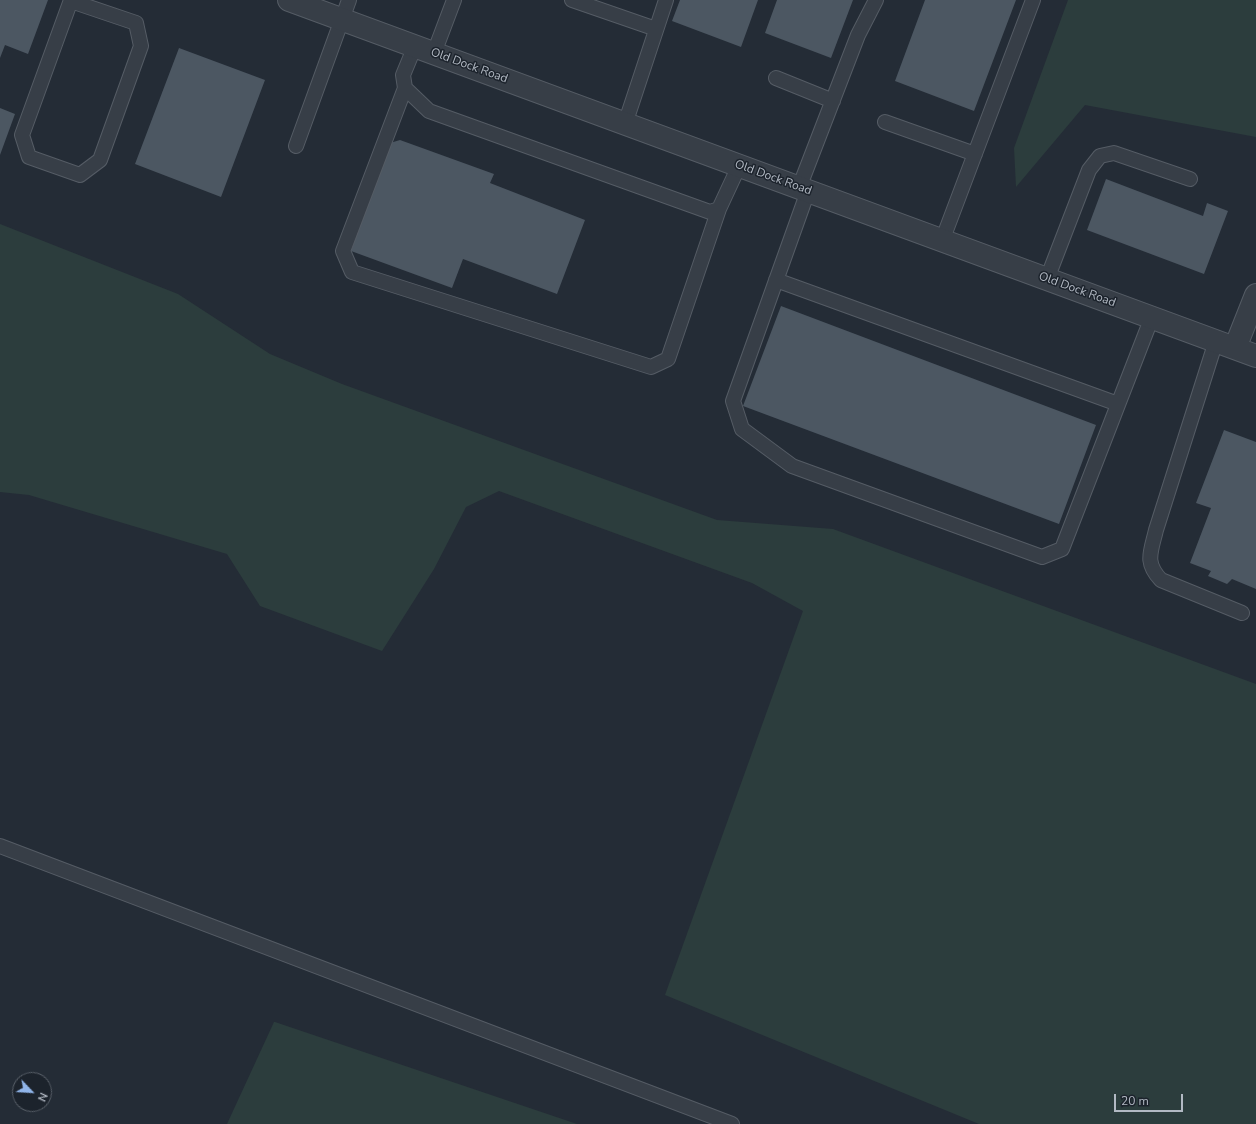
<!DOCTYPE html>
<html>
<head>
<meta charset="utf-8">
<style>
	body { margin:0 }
	#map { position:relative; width:1256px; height:1124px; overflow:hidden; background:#242c36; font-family:"Nunito Sans",sans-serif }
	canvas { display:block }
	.north { position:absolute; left:12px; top:1072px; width:40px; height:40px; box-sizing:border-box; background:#1c232c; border:1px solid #585f68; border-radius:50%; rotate:115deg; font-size:11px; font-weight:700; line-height:16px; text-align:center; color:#b2b9c3 }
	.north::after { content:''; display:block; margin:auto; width:14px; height:18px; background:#90b5ea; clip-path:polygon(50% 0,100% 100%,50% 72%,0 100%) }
	.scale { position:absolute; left:1114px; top:1094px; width:69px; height:18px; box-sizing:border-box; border:2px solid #b2b9c3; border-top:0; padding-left:5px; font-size:12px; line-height:14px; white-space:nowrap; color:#b2b9c3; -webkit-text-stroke:3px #1c232c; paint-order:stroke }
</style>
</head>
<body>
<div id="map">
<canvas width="1256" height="1124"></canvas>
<div class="north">N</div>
<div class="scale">20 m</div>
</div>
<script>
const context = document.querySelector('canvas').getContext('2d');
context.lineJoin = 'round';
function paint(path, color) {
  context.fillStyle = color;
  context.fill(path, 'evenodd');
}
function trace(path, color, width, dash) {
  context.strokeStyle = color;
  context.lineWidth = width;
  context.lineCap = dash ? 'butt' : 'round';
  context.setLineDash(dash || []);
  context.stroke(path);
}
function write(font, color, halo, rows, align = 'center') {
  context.font = font + ' "Nunito Sans",sans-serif';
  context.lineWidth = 3;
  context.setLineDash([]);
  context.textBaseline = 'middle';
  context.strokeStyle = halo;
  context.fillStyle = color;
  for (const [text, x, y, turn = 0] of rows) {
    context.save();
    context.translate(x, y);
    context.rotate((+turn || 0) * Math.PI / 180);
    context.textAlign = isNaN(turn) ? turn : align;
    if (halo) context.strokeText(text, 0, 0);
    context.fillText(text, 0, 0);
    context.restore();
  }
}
paint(new Path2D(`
	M 1068,0 L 1256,0 L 1256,137 L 1085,105 L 1016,187 L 1014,148 Z
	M 0,224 L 178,294 L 270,354 L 342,384 L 717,520 L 833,529 L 1256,684 L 1256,1124 L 979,1124 L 665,995 L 803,611 L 752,583 L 499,491 L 466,507 L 434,569 L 382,651 L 260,606 L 227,554 L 29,495 L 0,492 Z
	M 274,1022 L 275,1022 L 577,1124 L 227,1124 Z`), '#2c3d3d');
paint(new Path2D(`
	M 0,0 L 48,0 L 28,54 L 5,45 L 0,58 Z
	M 680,0 L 758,0 L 741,47 L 672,21 Z
	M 777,0 L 853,0 L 831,58 L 765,33 Z
	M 925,0 L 1016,0 L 974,111 L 895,81 Z
	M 179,48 L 265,80 L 221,197 L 135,164 Z
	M 0,108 L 15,114 L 0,155 Z
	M 400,140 L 494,174 L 490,183 L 585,220 L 557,294 L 463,259 L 452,288 L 351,251 L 390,143 Z
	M 1106,179 L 1203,216 L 1207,203 L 1228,211 L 1204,274 L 1087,230 Z
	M 781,306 L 1096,425 L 1059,524 L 743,406 Z
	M 1224,430 L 1256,442 L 1256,589 L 1232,579 L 1227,584 L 1208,576 L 1211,571 L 1190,563 L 1211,508 L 1196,503 Z`), '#4c5762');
const lane = new Path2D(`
	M 572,0 L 656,29
	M 71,1 L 136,23 L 141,46 L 100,160 L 80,175 L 29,157 L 22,135 L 71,0
	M 415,46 L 403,75 L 405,88 L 429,111 L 710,212 L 719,209 L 739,166
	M 434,53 L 454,0
	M 776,78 L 833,101
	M 405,88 L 343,251 L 352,272 L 651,367 L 668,359 L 719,209
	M 885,122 L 975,154
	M 625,124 L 666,0
	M 296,146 L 349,0
	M 799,188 L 858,35 L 876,0
	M 808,191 L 733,401 L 742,429 L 792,466 L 1042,557 L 1062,549 L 1152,317
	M 942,241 L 1033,0
	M 1047,279 L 1089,170 L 1100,156 L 1114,153 L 1190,179
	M 776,280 L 1118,404
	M 1216,341 L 1156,530 C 1151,552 1144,562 1161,580 L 1242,613
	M 0,846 L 732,1124`);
const street = new Path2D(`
	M 289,0 L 1256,356
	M 1235,348 L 1256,295`);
trace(lane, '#555c65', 16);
trace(street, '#555c65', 24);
trace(lane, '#373e47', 14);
trace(street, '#373e47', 22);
write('12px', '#b2b9c3', '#1c232c', [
	["Old Dock Road",469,66,20],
	["Old Dock Road",773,178,20],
	["Old Dock Road",1077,290,20]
]);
</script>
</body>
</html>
